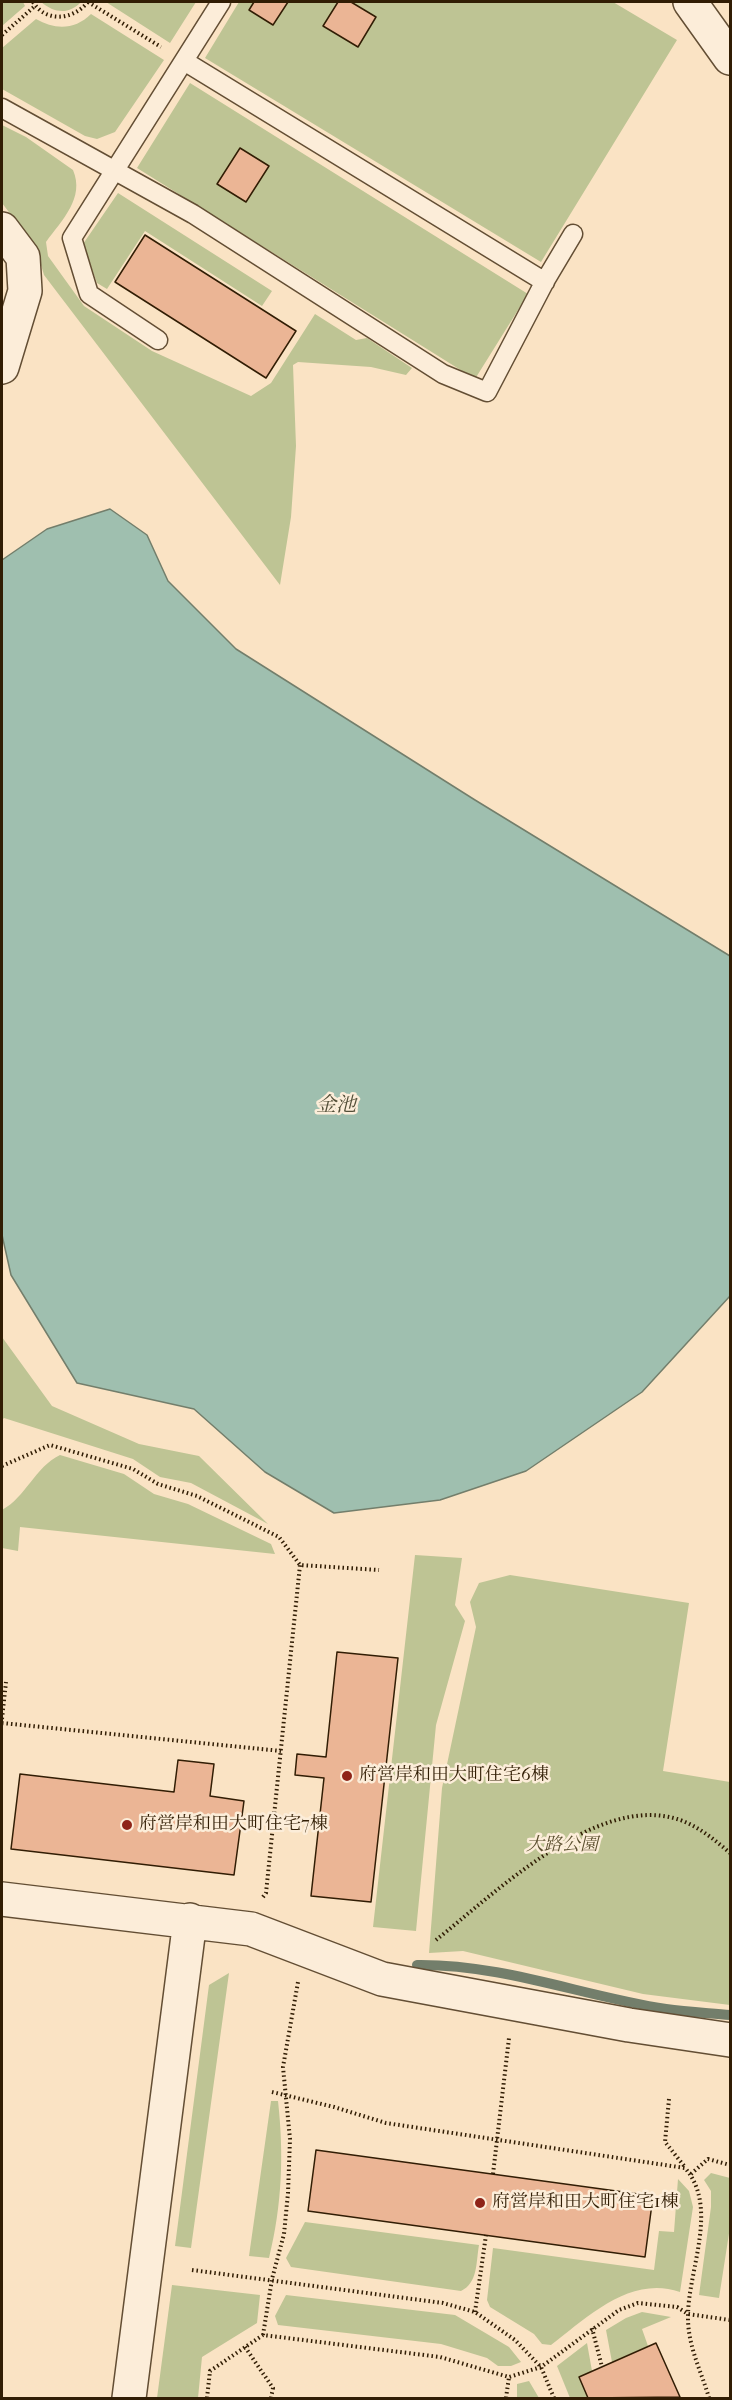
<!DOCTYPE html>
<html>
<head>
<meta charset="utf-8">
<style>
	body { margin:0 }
	#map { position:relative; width:732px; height:2400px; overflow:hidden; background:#fae3c4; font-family:"IM FELL French Canon",serif }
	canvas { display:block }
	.frame { position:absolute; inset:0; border:3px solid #311d04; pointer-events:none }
</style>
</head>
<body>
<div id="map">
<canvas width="732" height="2400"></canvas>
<div class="frame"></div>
</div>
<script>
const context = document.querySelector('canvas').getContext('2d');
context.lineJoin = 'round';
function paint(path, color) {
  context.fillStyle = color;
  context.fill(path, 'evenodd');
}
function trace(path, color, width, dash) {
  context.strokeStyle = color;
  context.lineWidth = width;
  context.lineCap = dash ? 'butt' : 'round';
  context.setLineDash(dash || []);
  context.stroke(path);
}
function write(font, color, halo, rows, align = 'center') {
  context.font = font + ' "IM FELL French Canon","Noto Serif JP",serif';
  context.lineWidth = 5;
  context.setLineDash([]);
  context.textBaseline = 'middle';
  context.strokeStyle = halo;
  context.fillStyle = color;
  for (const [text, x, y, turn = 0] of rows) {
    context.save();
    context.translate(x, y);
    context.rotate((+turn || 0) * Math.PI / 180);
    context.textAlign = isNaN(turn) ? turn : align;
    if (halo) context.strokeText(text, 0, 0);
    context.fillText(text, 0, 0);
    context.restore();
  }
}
paint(new Path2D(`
	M 2,2 L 23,2 L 25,6 L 2,26 Z
	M 41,2 L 81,2 C 69,15 54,13 41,2 Z
	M 106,2 L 196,2 L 170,43 Z
	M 239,2 L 254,2 L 249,10 L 273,25 L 288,2 L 338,2 L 323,26 L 358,47 L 376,17 L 351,2 L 613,2 L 677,40 L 541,262 L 205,58 Z
	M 91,14 L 164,60 L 115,132 L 97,139 L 85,136 L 2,89 L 2,48 L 36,19 C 55,30 75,30 91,14 Z
	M 190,83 L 528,294 L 475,379 L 137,168 ZM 240,149 L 268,166 L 246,202 L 217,184 Z
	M 2,125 L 26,137 L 73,170 C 85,198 62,220 46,242 L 48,256 L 84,306 L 152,351 L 251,396 L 271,383 L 315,314 L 356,340 L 367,338 L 412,368 L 406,375 L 371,367 L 298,362 L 293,365 L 296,446 L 291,517 L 280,585 L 44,275 L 36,248 L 2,203 Z
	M 118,193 L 272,291 L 262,306 L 145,231 L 107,289 L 97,283 L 83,244 Z
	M 2,1337 L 52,1406 L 139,1444 L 199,1456 L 268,1524 L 191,1483 L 160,1477 L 133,1459 L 4,1418 L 2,1420 Z
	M 60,1455 L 124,1474 L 154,1494 L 188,1504 L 271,1544 L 275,1554 L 20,1527 L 18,1551 L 2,1548 L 2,1510 C 26,1497 35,1467 60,1455 Z
	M 415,1555 L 462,1558 L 455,1605 L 465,1621 L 436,1725 L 416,1931 L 373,1927 Z
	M 510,1575 L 689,1603 L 663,1771 L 730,1782 L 730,2005 L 643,1994 L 463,1951 L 429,1953 L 442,1788 L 476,1627 L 470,1602 L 479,1583 Z
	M 229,1973 L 191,2248 L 175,2246 L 209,1985 Z
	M 271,2101 L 278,2101 C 284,2155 282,2205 269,2258 L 249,2256 Z
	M 711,2173 L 730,2178 L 730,2227 L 719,2298 L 699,2295 L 711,2207 L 711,2191 L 704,2180 Z
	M 678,2179 L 689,2191 L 693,2207 L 680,2292 C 630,2275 588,2317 551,2345 L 542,2344 L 534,2334 L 490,2307 L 487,2300 L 493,2248 L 654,2270 L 659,2231 L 674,2232 Z
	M 305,2222 L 479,2245 C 476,2262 478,2283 461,2291 L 291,2267 L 286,2258 Z
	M 172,2285 L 260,2295 L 257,2323 L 202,2357 L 198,2398 L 157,2398 Z
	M 286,2295 L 455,2315 L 509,2347 L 521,2362 L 511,2366 L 498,2366 L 487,2358 L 441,2344 L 278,2325 L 275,2316 Z
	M 642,2312 L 671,2317 L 642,2329 L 648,2346 L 612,2362 L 606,2330 L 626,2318 Z
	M 587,2343 L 592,2371 L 579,2377 L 588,2398 L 570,2398 L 557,2366 Z
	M 529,2381 L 539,2398 L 517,2398 L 517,2384 Z`), '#bec494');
const water = new Path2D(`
	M 110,509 L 147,535 L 168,581 L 236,649 L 475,800 L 730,956 L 730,1296 L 642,1392 L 526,1471 L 440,1500 L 334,1513 L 265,1472 L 194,1409 L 77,1383 L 11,1275 L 2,1235 L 2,560 L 47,529 Z`);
paint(water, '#9fbfaf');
trace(water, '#737e6b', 1.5);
trace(new Path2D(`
	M 417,1965 C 503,1964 582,1996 666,2009 C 687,2012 709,2013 730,2015`), '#737e6b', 10);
const building = new Path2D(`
	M 254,2 L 288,2 L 273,25 L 249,10 Z
	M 338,2 L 351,2 L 376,17 L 358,47 L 323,26 Z
	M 240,148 L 269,166 L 246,202 L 217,184 Z
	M 145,235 L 296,331 L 266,378 L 115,282 Z
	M 337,1652 L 398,1658 L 371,1902 L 311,1896 L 324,1778 L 295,1775 L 297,1754 L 326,1757 Z
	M 178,1760 L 214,1764 L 210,1796 L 244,1801 L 234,1875 L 11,1849 L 20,1774 L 174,1792 Z
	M 316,2150 L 653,2196 L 645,2257 L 308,2211 Z
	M 656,2343 L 680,2397 L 588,2398 L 579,2377 Z`);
paint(building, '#ebb595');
trace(building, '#311d04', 1.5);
const service = new Path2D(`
	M 184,61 L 545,282
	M 2,108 L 193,214 L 443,374 L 487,392 L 545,281 L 573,234
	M 158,340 L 89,294 L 72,238 L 221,2`);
const minor = new Path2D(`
	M 690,2 L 730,58
	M 2,229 L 23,257 L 25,291 L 2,367
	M 2,1899 L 251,1929 L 382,1979 L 629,2025 L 730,2040
	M 129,2398 L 190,1920`);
trace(service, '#634e34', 21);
trace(minor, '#634e34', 36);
trace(new Path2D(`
	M 33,2 C 46,23 73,20 88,2
	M 88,2 L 161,47
	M 2,35 L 35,6
	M 2,1466 L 50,1445 L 133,1469 L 158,1484 L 197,1496 L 279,1537 L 300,1565 L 379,1570
	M 2,1719 L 6,1682
	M 2,1723 L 281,1751
	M 263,1897 L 266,1893 L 300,1565
	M 436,1940 C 494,1894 596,1794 677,1819 C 697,1825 715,1840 730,1853
	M 272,2092 L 334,2107 L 386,2123 L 685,2168 C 719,2207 689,2268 688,2314 C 687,2345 701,2370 709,2398
	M 669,2099 L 665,2142 L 685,2167
	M 493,2174 L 509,2038
	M 691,2174 L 708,2159 L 730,2165
	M 192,2270 L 443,2303 L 475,2312 L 515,2340 L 541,2367 L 554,2398
	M 475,2312 L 486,2235
	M 592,2328 L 602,2367
	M 263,2335 L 272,2279 L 284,2234 L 288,2193 L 290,2139 L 283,2067 L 298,1982
	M 245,2347 L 273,2388 L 271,2398
	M 207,2398 L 210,2371 L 263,2335 L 440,2357 L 509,2377 L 541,2367 L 619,2310 L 638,2303 L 677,2307 L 688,2314 L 730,2320
	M 506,2398 L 509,2377`), '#311d04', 4, [1.5, 3]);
trace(service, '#fcedd9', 18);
trace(minor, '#fcedd9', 33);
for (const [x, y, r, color] of [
	[347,1776,6,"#8f2418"],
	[127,1825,6,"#8f2418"],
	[480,2203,6,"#8f2418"]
]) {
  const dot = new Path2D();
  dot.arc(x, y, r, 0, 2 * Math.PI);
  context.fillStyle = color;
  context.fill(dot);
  trace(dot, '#fcedd9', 2);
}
write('18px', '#311d04', '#fcedd9', [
	["府営岸和田大町住宅6棟",359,1776],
	["府営岸和田大町住宅7棟",139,1825],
	["府営岸和田大町住宅1棟",492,2203]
], 'left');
write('italic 18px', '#5b4f2f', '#fcedd9', [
	["大路公園",562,1846]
]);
write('italic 20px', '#524e37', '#fcedd9', [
	["金池",336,1106]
]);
</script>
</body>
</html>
